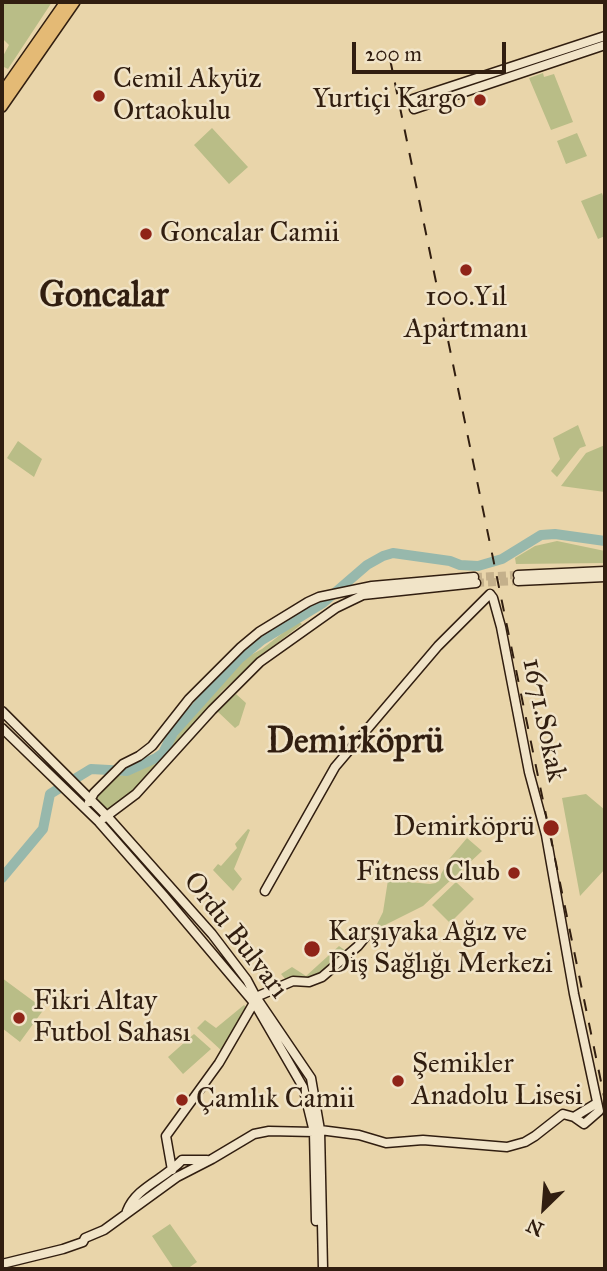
<!DOCTYPE html>
<html>
<head>
<meta charset="utf-8">
<style>
	body { margin:0 }
	#map { position:relative; width:607px; height:1271px; overflow:hidden; background:#e9d5aa; font-family:"IM FELL Great Primer",serif }
	canvas { display:block }
	.frame { position:absolute; inset:0; border:4px solid #311e10; pointer-events:none }
	.north { position:absolute; left:509px; top:1173px; width:70px; height:70px; -webkit-text-stroke:5px #f1e4c8; paint-order:stroke; rotate:205deg; font-size:19px; font-weight:700; line-height:28px; text-align:center; color:#311e10 }
	.north::after { content:''; display:block; margin:auto; width:24px; height:32px; background:#311e10; clip-path:polygon(50% 0,100% 100%,50% 72%,0 100%) }
	.scale { position:absolute; left:352px; top:42px; width:154px; height:32px; box-sizing:border-box; border:4px solid #311e10; border-top:0; padding-left:9px; font-size:21px; line-height:24px; white-space:nowrap; color:#311e10; -webkit-text-stroke:5px #f1e4c8; paint-order:stroke }
</style>
</head>
<body>
<div id="map">
<canvas width="607" height="1271"></canvas>
<div class="frame"></div>
<div class="north">N</div>
<div class="scale">200 m</div>
</div>
<script>
const context = document.querySelector('canvas').getContext('2d');
context.lineJoin = 'round';
function paint(path, color) {
  context.fillStyle = color;
  context.fill(path, 'evenodd');
}
function trace(path, color, width, dash) {
  context.strokeStyle = color;
  context.lineWidth = width;
  context.lineCap = dash ? 'butt' : 'round';
  context.setLineDash(dash || []);
  context.stroke(path);
}
function write(font, color, halo, rows, align = 'center') {
  context.font = font + ' "IM FELL Great Primer",serif';
  context.lineWidth = 5;
  context.setLineDash([]);
  context.textBaseline = 'middle';
  context.strokeStyle = halo;
  context.fillStyle = color;
  for (const [text, x, y, turn = 0] of rows) {
    context.save();
    context.translate(x, y);
    context.rotate((+turn || 0) * Math.PI / 180);
    context.textAlign = isNaN(turn) ? turn : align;
    if (halo) context.strokeText(text, 0, 0);
    context.fillText(text, 0, 0);
    context.restore();
  }
}
paint(new Path2D(`
	M 2,2 L 52,2 L 8,69 L 2,66 L 2,58 L 9,45 L 2,38 Z
	M 543,73 L 544,77 L 554,74 L 573,122 L 551,130 L 529,78 Z
	M 212,128 L 248,167 L 229,184 L 194,145 Z
	M 577,133 L 587,156 L 566,164 L 557,141 Z
	M 602,193 L 605,202 L 605,236 L 598,239 L 581,201 Z
	M 578,425 L 586,446 L 580,448 L 557,477 L 551,471 L 560,459 L 553,438 Z
	M 18,441 L 42,459 L 34,477 L 7,458 Z
	M 605,445 L 605,492 L 561,486 L 586,453 Z
	M 557,541 L 605,551 L 605,563 L 516,564 L 515,558 L 535,546 Z
	M 298,621 L 302,624 L 268,650 L 222,691 L 172,750 L 169,748 L 190,716 L 247,657 L 262,649 Z
	M 236,694 L 246,703 L 239,725 L 235,728 L 217,711 Z
	M 163,756 L 162,759 L 129,796 L 108,810 L 95,797 L 116,776 C 133,776 150,766 163,756 Z
	M 586,794 L 605,810 L 605,869 L 580,896 L 562,798 Z
	M 248,829 L 250,830 L 234,869 L 242,879 L 233,891 L 213,870 L 218,864 L 221,866 L 237,848 L 235,844 Z
	M 467,838 L 482,851 L 423,906 L 381,927 L 377,924 L 383,912 L 388,880 L 430,884 L 436,883 L 450,858 Z
	M 456,882 L 474,899 L 450,923 L 432,905 Z
	M 339,946 L 346,951 C 333,973 311,979 287,981 L 281,974 L 292,967 L 306,976 Z
	M 2,978 L 44,1009 L 20,1042 L 2,1028 Z
	M 244,1005 L 249,1010 L 223,1052 L 197,1028 L 205,1020 L 216,1028 Z
	M 194,1034 L 211,1049 L 183,1074 L 168,1057 Z
	M 170,1224 L 197,1262 L 187,1269 L 174,1269 L 152,1236 Z`), '#b9bd87');
trace(new Path2D(`
	M 2,878 L 43,829 L 50,794 L 91,769 L 127,771 L 156,758 L 163,753 L 173,733 L 239,659 L 262,640 L 323,603 L 367,565 L 383,556 L 393,553 L 450,561 L 460,565 L 478,566 L 502,559 L 541,535 L 555,534 L 605,541`), '#97b8ac', 10);
trace(new Path2D(`
	M 474,577 L 518,575
	M 476,583 L 518,581`), '#c4b08b', 8, [8, 4]);
const secondary = new Path2D(`
	M 413,99 L 605,36
	M 414,109 L 605,45
	M 518,575 L 605,571
	M 518,581 L 605,577
	M 2,711 L 107,816 L 212,934 L 247,980 L 256,997 L 311,1078 L 320,1130 L 323,1269
	M 2,728 L 99,822 L 164,896 L 255,1004 L 303,1087 L 314,1132 L 316,1221
	M 89,802 L 94,793 L 123,764 L 139,756 L 152,746 L 189,699 L 241,647 L 259,632 L 308,602 L 319,597 L 372,586 L 474,577
	M 104,818 L 136,794 L 212,710 L 260,662 L 336,608 L 363,595 L 476,583
	M 265,891 L 335,767 L 438,646 L 490,594 L 493,598 L 501,627 L 529,772 L 546,835 L 574,994 L 599,1111 L 584,1124 L 574,1117 L 597,1103
	M 256,997 L 293,981 L 309,982 L 322,977 L 358,946 L 367,935
	M 172,1170 L 166,1136 L 219,1063 L 255,1001
	M 127,1211 C 136,1187 165,1179 182,1160 L 207,1160
	M 2,1264 L 63,1249 L 83,1242 L 85,1238 L 104,1230 L 177,1177 L 212,1159 L 254,1134 L 269,1131 L 314,1132 L 320,1130 L 359,1135 L 386,1143 L 423,1140 L 507,1147 L 525,1142 L 535,1136 L 563,1114 L 574,1117`);
const primary = new Path2D(`
	M 2,92 L 65,2
	M 2,107 L 75,2`);
trace(secondary, '#311e10', 11);
trace(primary, '#311e10', 12);
trace(secondary, '#f1e4c8', 8);
trace(primary, '#e4ba75', 9);
trace(new Path2D(`
	M 390,59 L 605,1101`), '#311e10', 2, [12, 12]);
for (const [x, y, r, color] of [
	[99,96,7,"#8f2418"],
	[480,100,7,"#8f2418"],
	[146,234,7,"#8f2418"],
	[466,270,7,"#8f2418"],
	[551,828,9,"#8f2418"],
	[514,873,7,"#8f2418"],
	[312,949,9,"#8f2418"],
	[19,1018,7,"#8f2418"],
	[398,1081,7,"#8f2418"],
	[182,1100,7,"#8f2418"]
]) {
  const dot = new Path2D();
  dot.arc(x, y, r, 0, 2 * Math.PI);
  context.fillStyle = color;
  context.fill(dot);
  trace(dot, '#f1e4c8', 2.5);
}
write('28px', '#311e10', '#f1e4c8', [
	["Cemil Akyüz",113,80],
	["Ortaokulu",113,112],
	["Yurtiçi Kargo",466,100,"right"],
	["Goncalar Camii",160,234],
	["100.Yıl",466,298,"center"],
	["Apartmanı",466,330,"center"],
	["Demirköprü",535,828,"right"],
	["Fitness Club",500,873,"right"],
	["Karşıyaka Ağız ve",328,933],
	["Diş Sağlığı Merkezi",328,965],
	["Fikri Altay",33,1002],
	["Futbol Sahası",33,1034],
	["Şemikler",412,1065],
	["Anadolu Lisesi",412,1097],
	["Çamlık Camii",196,1100]
], 'left');
write('28px', '#311e10', '#f1e4c8', [
	["1671.Sokak",543,720,78],
	["Ordu Bulvarı",235,936,52]
]);
write('bold 35px', '#311e10', '#f1e4c8', [
	["Goncalar",104,297],
	["Demirköprü",355,743]
]);
</script>
</body>
</html>
